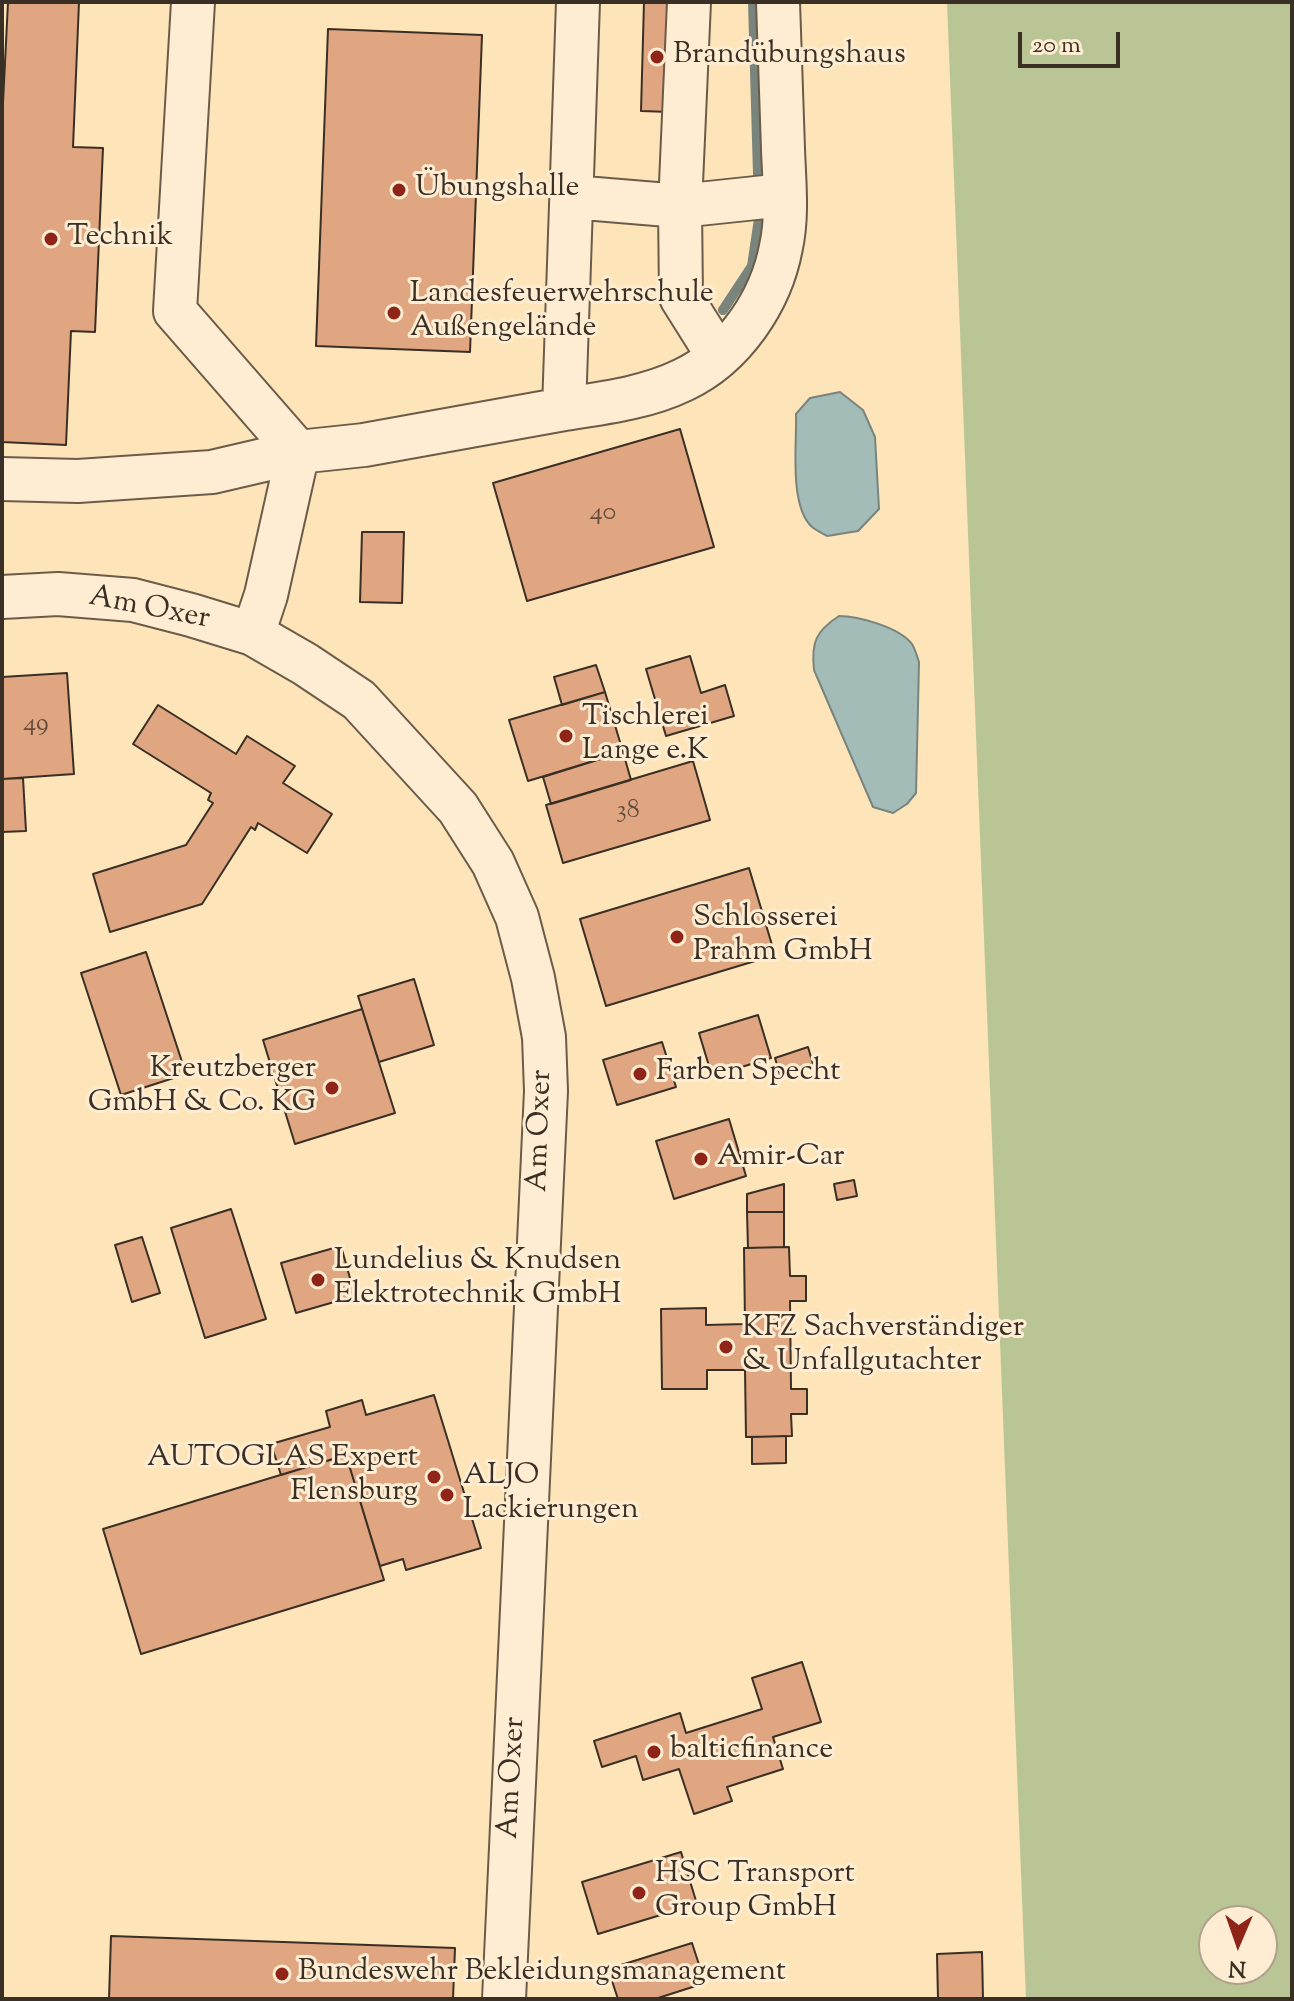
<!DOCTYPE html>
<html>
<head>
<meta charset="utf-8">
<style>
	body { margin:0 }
	#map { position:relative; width:1294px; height:2001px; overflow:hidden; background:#fee4b9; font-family:"Sorts Mill Goudy",serif }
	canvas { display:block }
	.frame { position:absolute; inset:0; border:4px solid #3a2f24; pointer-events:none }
	.north { position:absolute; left:1198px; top:1905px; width:80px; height:80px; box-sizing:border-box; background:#feedd2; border:2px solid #b0a18c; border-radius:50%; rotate:182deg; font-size:22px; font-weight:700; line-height:32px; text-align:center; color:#3a2f24 }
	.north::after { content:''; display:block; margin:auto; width:28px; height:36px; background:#8f2418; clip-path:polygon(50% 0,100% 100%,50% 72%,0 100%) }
	.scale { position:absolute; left:1018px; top:32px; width:102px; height:36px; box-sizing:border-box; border:4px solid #3a2f24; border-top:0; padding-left:10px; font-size:24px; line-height:28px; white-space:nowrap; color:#3a2f24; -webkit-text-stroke:6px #feedd2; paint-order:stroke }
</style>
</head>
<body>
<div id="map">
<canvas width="1294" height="2001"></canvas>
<div class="frame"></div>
<div class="north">N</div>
<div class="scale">20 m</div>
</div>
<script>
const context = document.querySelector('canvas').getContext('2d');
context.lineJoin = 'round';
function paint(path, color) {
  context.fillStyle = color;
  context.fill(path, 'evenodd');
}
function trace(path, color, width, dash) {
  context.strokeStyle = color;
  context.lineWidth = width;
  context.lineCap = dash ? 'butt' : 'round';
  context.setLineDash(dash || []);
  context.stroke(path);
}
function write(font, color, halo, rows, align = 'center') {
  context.font = font + ' "Sorts Mill Goudy",serif';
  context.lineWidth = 6;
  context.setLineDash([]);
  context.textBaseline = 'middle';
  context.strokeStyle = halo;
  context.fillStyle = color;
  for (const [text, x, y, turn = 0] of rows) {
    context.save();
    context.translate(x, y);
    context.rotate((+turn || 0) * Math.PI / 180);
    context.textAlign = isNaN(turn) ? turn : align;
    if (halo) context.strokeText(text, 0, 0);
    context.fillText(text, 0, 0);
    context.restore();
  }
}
paint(new Path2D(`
	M 947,2 L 1292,2 L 1292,1999 L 1026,1999 ZM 1214,1921 L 1262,1921 L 1262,1969 L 1214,1969 Z`), '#b9c594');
const water = new Path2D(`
	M 840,392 L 863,410 L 875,437 L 879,509 L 858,531 L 827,536 C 822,533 815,530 811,526 C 789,504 797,443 796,414 L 810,398 Z
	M 839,616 C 858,616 899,627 912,644 C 915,649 917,656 919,662 L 916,793 L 907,804 L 893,813 L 873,807 L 814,670 C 811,642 816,631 839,616 Z`);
paint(water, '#a3bcb8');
trace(water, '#79847d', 2);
trace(new Path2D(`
	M 753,2 L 758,174
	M 723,310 L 752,266 L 759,219`), '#79847d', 10);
const building = new Path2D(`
	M 8,2 L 79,2 L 73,147 L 103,148 L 95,332 L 71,331 L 66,445 L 2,442 L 2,123 Z
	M 644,2 L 673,2 L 670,112 L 641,111 Z
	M 328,29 L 482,35 L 470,352 L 316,346 Z
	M 680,429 L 714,547 L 527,601 L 493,483 Z
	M 362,532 L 404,532 L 402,603 L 360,602 Z
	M 690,656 L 701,693 L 725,685 L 734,716 L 666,736 L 646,669 Z
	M 596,665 L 605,692 L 562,705 L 554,677 Z
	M 67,673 L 74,774 L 2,779 L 2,677 Z
	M 605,692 L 623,752 L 528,781 L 509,720 Z
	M 158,705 L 236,754 L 247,736 L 295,766 L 283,783 L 332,814 L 307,853 L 258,823 L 255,830 L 251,827 L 202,904 L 110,932 L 93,874 L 186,845 L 213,803 L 208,800 L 211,793 L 133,744 Z
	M 623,752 L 631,780 L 551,804 L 543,777 Z
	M 693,761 L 710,820 L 563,863 L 546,805 Z
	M 23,778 L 26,831 L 2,832 L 2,779 Z
	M 749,868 L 775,955 L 606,1006 L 580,919 Z
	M 146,952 L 186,1074 L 121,1095 L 81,973 Z
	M 414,979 L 434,1045 L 379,1062 L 358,996 Z
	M 362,1009 L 395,1113 L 295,1144 L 263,1040 Z
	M 758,1015 L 771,1058 L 712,1076 L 699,1033 Z
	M 662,1042 L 676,1087 L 617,1105 L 603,1060 Z
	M 808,1047 L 813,1064 L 780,1075 L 775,1058 Z
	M 729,1119 L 746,1176 L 674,1199 L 656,1141 Z
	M 854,1180 L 857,1196 L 837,1200 L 834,1184 Z
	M 784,1184 L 784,1212 L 747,1212 L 747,1194 Z
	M 231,1209 L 266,1319 L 205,1338 L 171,1228 Z
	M 747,1212 L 784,1212 L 784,1247 L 748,1248 Z
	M 142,1237 L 160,1293 L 132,1302 L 115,1245 Z
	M 341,1246 L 355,1296 L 296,1313 L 281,1263 Z
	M 789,1247 L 790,1276 L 806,1276 L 806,1301 L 790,1301 L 791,1389 L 807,1389 L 807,1414 L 791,1414 L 792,1436 L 746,1437 L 745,1370 L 707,1370 L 707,1389 L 662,1389 L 661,1309 L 706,1308 L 706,1325 L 745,1324 L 744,1248 Z
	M 434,1395 L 481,1548 L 406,1570 L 403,1559 L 380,1566 L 346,1455 L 281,1475 L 271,1444 L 330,1427 L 326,1411 L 362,1400 L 366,1415 Z
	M 786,1436 L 786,1463 L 752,1464 L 752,1437 Z
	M 346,1455 L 384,1580 L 141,1654 L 103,1529 Z
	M 802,1662 L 821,1722 L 773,1737 L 783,1769 L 727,1787 L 732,1801 L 694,1814 L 679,1769 L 643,1780 L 636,1756 L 602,1767 L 594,1741 L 680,1713 L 686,1733 L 762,1709 L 752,1678 Z
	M 681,1852 L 697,1904 L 598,1934 L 582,1882 Z
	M 111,1936 L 455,1948 L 453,1999 L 109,1999 Z
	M 692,1943 L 705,1983 L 655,1999 L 618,1999 L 608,1969 Z
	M 982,1952 L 983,1999 L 938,1999 L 937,1954 Z`);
paint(building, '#e0a682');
trace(building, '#3a2f24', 2);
const minor = new Path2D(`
	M 193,2 L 175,311 L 298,452 L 364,445 L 564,409 L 578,2
	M 689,2 L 680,206 L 681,297 L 718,356
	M 572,197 L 680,206 L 784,195
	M 564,409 C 604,403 646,398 683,380 C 734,356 771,301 781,247 C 788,215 784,180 783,149 C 781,100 780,51 778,2
	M 2,479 L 78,481 L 212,472 L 298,452 L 266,595 L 253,634
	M 2,597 L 58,594 L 133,600 L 191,615 L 253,634 L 305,664 L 359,700 L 458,808 L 493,863 L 517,917 L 533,978 L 544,1037 L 546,1091 L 504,1999`);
trace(minor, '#6b5c49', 46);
trace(minor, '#feedd2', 42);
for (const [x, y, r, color] of [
	[657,57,8,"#8f2418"],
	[399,190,8,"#8f2418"],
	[51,239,8,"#8f2418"],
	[394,313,8,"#8f2418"],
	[566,736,8,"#8f2418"],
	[677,937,8,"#8f2418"],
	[640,1074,8,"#8f2418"],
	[332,1088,8,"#8f2418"],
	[701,1159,8,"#8f2418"],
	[318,1280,8,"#8f2418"],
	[726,1347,8,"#8f2418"],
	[434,1477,8,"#8f2418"],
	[447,1495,8,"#8f2418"],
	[654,1752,8,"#8f2418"],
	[639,1893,8,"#8f2418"],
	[282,1974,8,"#8f2418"]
]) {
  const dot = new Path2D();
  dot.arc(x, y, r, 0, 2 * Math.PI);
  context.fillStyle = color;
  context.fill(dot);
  trace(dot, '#feedd2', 3);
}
write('26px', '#644d3c', null, [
	["40",603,515],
	["49",36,726],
	["38",628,813]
]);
write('30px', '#3a2f24', '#feedd2', [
	["Brandübungshaus",673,57],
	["Übungshalle",415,190],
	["Technik",67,239],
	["Landesfeuerwehrschule",410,296],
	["Außengelände",410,330],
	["Tischlerei",582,719],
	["Lange e.K",582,753],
	["Schlosserei",693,920],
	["Prahm GmbH",693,954],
	["Kreutzberger",316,1071,"right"],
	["GmbH & Co. KG",316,1105,"right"],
	["Farben Specht",656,1074],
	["Amir-Car",717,1159],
	["Lundelius & Knudsen",334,1263],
	["Elektrotechnik GmbH",334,1297],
	["KFZ Sachverständiger",742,1330],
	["& Unfallgutachter",742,1364],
	["AUTOGLAS Expert",418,1460,"right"],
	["Flensburg",418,1494,"right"],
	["ALJO",463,1478],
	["Lackierungen",463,1512],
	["balticfinance",670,1752],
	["HSC Transport",655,1876],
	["Group GmbH",655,1910],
	["Bundeswehr Bekleidungsmanagement",298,1974]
], 'left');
write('30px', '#3a2f24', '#feedd2', [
	["Am Oxer",149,610,11],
	["Am Oxer",542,1131,-88],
	["Am Oxer",514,1778,-87]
]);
</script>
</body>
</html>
